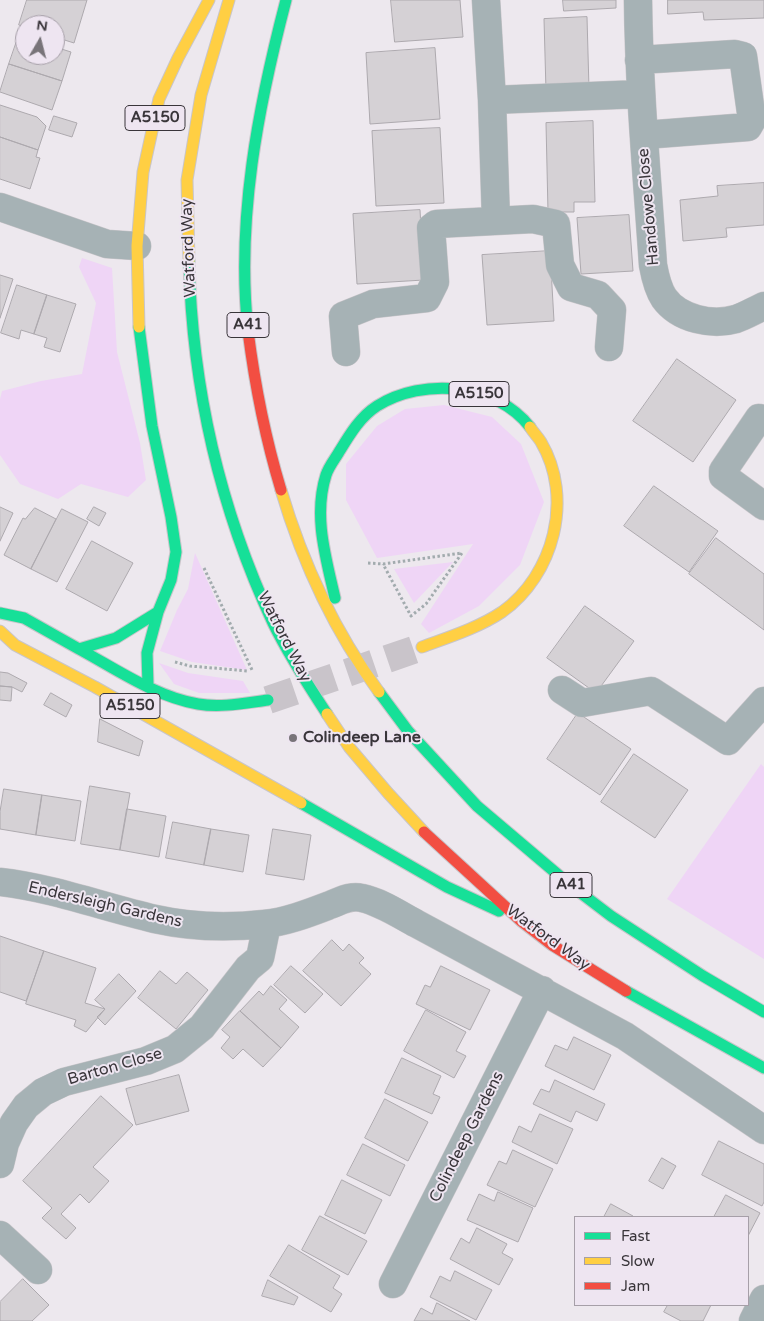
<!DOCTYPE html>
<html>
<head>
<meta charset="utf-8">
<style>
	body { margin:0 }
	#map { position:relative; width:764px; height:1321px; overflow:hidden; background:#ede8ee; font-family:"Varela Round",sans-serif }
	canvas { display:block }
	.legend { position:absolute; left:574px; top:1216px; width:175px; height:90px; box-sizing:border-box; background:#eee5f1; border:1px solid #a69fa8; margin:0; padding:6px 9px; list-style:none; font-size:15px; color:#39353a }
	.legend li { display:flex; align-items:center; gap:10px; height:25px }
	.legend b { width:25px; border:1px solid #a69fa8 }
	.north { position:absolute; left:15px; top:15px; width:50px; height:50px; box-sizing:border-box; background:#eee5f1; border:1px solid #a69fa8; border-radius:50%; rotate:8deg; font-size:14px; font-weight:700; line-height:20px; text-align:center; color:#39353a }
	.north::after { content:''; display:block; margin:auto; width:18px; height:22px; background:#787479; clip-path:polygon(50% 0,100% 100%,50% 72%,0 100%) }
</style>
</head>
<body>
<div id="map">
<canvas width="764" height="1321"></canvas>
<ul class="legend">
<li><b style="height:6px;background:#16e098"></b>Fast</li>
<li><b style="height:6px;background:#ffcf43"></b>Slow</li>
<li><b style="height:6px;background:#f24e42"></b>Jam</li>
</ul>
<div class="north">N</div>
</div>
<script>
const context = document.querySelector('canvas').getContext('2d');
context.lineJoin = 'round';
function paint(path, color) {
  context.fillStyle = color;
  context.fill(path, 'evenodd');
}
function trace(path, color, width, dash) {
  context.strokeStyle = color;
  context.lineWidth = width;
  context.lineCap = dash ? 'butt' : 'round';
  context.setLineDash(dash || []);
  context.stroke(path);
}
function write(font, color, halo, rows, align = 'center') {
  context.font = font + ' "Varela Round",sans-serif';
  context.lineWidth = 4;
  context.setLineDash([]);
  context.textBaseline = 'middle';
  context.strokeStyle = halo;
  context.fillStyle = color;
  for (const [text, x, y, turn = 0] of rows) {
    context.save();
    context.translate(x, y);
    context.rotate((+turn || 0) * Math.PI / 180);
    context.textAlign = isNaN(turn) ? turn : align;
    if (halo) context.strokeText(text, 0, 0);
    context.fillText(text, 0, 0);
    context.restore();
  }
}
paint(new Path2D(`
	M 82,258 L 112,268 L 117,352 L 140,443 L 146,480 L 128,497 L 81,484 L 58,499 L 20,484 L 0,455 L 0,399 L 2,391 L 41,381 L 82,374 L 96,303 L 79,267 Z
	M 444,405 L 492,417 L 521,444 L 544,502 L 520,565 L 479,606 L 429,633 L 421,624 L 473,544 L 377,558 L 346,500 L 346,464 L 377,426 L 405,409 Z
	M 195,553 L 247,670 L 192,662 L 160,651 L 177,610 L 188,589 Z
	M 453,562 L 414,603 L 394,569 Z
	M 159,663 L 188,673 L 243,681 L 250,693 L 199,693 L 174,684 Z
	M 761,764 L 764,767 L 764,959 L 667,899 Z`), '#efd5f6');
const building = new Path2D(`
	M 27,0 L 87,0 L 74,43 L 55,37 L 55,25 L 25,25 L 25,27 L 19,25 Z
	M 391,0 L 460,0 L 463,37 L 395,42 Z
	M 563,0 L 616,0 L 616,8 L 564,11 Z
	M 668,0 L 764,0 L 764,18 L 704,20 L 703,12 L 668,14 Z
	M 587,17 L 589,89 L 546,91 L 544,19 Z
	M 19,35 L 25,37 L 25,55 L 55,55 L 55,47 L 71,52 L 62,81 L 9,64 Z
	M 435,48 L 440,119 L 370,124 L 366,53 Z
	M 9,64 L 62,81 L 52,110 L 0,92 Z
	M 0,105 L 37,117 L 46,126 L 38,150 L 0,137 Z
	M 54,116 L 77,123 L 72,137 L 49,130 Z
	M 593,121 L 595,202 L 574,202 L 574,212 L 548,212 L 546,123 Z
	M 440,128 L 444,203 L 376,206 L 372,131 Z
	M 0,137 L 38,150 L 36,157 L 40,158 L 30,189 L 0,179 Z
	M 764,183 L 764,225 L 726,228 L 727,237 L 683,241 L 680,200 L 718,196 L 717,186 Z
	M 420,210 L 424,280 L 357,284 L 353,214 Z
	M 629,215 L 633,271 L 581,274 L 577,218 Z
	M 550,251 L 554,321 L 487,325 L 482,255 Z
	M 0,275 L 13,279 L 0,318 Z
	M 17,285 L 47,295 L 34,334 L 21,330 L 19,339 L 1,333 Z
	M 47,295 L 76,304 L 60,352 L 44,347 L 47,338 L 34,334 Z
	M 677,359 L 736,400 L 693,462 L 633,421 Z
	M 654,486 L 718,531 L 689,572 L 624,526 Z
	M 0,507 L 13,513 L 0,541 Z
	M 94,507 L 106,513 L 99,526 L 87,519 Z
	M 35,508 L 56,519 L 31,569 L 4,555 L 23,518 L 25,519 Z
	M 62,509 L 88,522 L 57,582 L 31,569 Z
	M 716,538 L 764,574 L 764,630 L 689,574 Z
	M 92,541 L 133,563 L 107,611 L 66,589 Z
	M 585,606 L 634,641 L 596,693 L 547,658 Z
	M 0,672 L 8,673 L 27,683 L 22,692 L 12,687 L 0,686 Z
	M 0,686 L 12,687 L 11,701 L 0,700 Z
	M 51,693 L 72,705 L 66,717 L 44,705 Z
	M 578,713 L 631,749 L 600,795 L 547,759 Z
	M 100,719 L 143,741 L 139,756 L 98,742 Z
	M 634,754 L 688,790 L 655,838 L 601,802 Z
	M 90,786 L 130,793 L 120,850 L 81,844 Z
	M 4,789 L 42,795 L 36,835 L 0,829 L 0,812 Z
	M 42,795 L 81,801 L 75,841 L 36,835 Z
	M 127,809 L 166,816 L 159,857 L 120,850 Z
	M 173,822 L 211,829 L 204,865 L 166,858 Z
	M 211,829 L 249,835 L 243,872 L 204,865 Z
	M 273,829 L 311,835 L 304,880 L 266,874 Z
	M 0,936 L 44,951 L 26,1001 L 0,992 Z
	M 332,940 L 343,951 L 349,944 L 364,958 L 359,963 L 371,974 L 341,1006 L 303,971 Z
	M 44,951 L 96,968 L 85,1003 L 105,1009 L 86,1032 L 74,1026 L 76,1020 L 26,1004 Z
	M 291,966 L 323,994 L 305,1013 L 274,985 Z
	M 441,966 L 490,990 L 470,1030 L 416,1004 L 425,985 L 430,987 Z
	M 160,971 L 176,984 L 187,972 L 208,990 L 176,1029 L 138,998 Z
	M 119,974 L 136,991 L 105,1025 L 97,1017 L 105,1009 L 95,1000 Z
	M 271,986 L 287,1000 L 279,1009 L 299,1027 L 281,1048 L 240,1011 L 259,991 L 263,995 Z
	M 426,1010 L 466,1032 L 456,1051 L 466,1056 L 454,1078 L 404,1051 Z
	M 240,1011 L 281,1048 L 263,1067 L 243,1049 L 233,1059 L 221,1048 L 230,1037 L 222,1030 Z
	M 574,1037 L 611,1055 L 594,1090 L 545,1066 L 555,1045 L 567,1050 Z
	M 402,1058 L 441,1076 L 433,1094 L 440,1097 L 432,1114 L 385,1093 Z
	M 179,1075 L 189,1111 L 136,1125 L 126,1089 Z
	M 555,1080 L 605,1104 L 597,1121 L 576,1111 L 571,1122 L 533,1104 L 541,1089 L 549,1092 Z
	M 101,1096 L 133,1125 L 93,1167 L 109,1181 L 89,1203 L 80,1194 L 61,1214 L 76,1228 L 66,1239 L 42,1218 L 52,1208 L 23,1181 Z
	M 385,1099 L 428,1122 L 408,1161 L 365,1138 Z
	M 540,1114 L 573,1129 L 557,1164 L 512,1142 L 519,1126 L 531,1132 Z
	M 719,1141 L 764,1164 L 764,1202 L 762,1206 L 702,1175 Z
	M 363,1144 L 405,1165 L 390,1196 L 347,1175 Z
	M 513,1150 L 553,1169 L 535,1207 L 487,1185 L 499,1161 L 506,1164 Z
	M 662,1158 L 676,1166 L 663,1189 L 649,1181 Z
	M 342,1180 L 382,1200 L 365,1234 L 325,1215 Z
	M 498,1192 L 533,1208 L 518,1242 L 467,1220 L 479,1194 L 494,1201 Z
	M 726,1195 L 760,1213 L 748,1236 L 748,1217 L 714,1217 Z
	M 611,1204 L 633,1216 L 632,1217 L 604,1217 Z
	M 320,1216 L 367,1241 L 348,1275 L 302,1250 Z
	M 477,1228 L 507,1244 L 502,1253 L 513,1259 L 499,1285 L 450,1259 L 461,1238 L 469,1243 Z
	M 289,1245 L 340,1276 L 333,1288 L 342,1294 L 331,1312 L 270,1276 Z
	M 455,1271 L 492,1290 L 476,1320 L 430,1297 L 440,1276 L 450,1281 Z
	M 23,1279 L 49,1305 L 32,1321 L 0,1321 L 0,1302 Z
	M 268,1280 L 298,1297 L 294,1305 L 262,1296 Z
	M 437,1303 L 470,1321 L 414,1321 L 421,1308 L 432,1314 Z
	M 668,1305 L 711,1305 L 703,1321 L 681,1321 L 664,1312 Z`);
paint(building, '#d5d1d5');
trace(building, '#ada9ae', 1);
trace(new Path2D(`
	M 268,700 L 422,647`), '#c9c4ca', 28, [28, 14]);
const street = new Path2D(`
	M 486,0 L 492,100 L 641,94
	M 638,0 C 639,89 647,177 653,265 C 655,276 658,289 664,298 C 679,319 712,326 736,319 C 745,316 755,310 764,306
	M 639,60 L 735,54 L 743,56 L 752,120 L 748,127 L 644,135
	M 492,100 L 496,221
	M 0,207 L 107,244 L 137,246
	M 346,352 L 343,316 L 373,304 L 427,298 L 435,282 L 431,228 L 436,224 L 533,219 L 556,224 L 560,265 L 571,287 L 598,295 L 612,310 L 609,347
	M 764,419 L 759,418 L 723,471 L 723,476 L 764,506
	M 562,690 L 582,703 L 651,691 L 728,741 L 764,701
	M 0,882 C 53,888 103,907 155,919 C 191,927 228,928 264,924 C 286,922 309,913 330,905 C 341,901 350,895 362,898 C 381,902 400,915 417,924 L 625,1036 L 764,1130
	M 0,1164 L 5,1143 L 14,1123 L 26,1106 L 43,1092 L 64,1082 L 146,1061 L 175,1049 L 202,1027 L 248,968 L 260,958 L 267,924
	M 0,1235 L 38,1270
	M 393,1284 L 542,990
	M 753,1321 L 764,1299`);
const fast = new Path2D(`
	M 189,261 C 192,388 219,507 273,623 C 288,654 308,685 327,714
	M 248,331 C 236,220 258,107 286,0
	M 335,598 C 326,558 313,516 326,475 C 329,466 335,459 339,452 C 350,434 360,417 377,406 C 423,377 496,383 530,427
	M 0,613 L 24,618 L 79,649 L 116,638 L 158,612 L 171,580 L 176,552 L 171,517 L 152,426 L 139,327
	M 79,649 C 116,669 156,697 198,704 C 221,708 245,703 268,700
	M 148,685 L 147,653 L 158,612
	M 379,692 L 408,731 L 477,806 L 569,884 L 611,916 L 703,976 L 764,1012
	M 301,803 L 447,887 L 499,911
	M 626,991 L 764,1068`);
const slow = new Path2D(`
	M 137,246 L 139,327
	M 137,246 L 143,172 L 159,99 L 178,58 L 209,0
	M 189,261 L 187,180 L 201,95 L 229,0
	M 281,490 C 302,561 335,632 379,692
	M 0,631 L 15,645 L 95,687 L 301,803
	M 422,647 C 449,637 478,628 502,612 C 554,575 574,498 541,442 C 538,437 533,432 530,427
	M 327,714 L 349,747 L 388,793 L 424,832`);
const jam = new Path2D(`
	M 248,331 C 255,386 265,437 281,490
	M 424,832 L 521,921 L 552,945 L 626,991`);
trace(street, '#c8c5c9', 29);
trace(fast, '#c8c5c9', 13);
trace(slow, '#c8c5c9', 13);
trace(jam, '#c8c5c9', 13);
trace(new Path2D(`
	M 368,563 L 383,564 L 462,553 L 426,604 L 411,616 L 383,564
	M 204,568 L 253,672
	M 175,662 L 190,666 L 248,671`), '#a2abae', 3, [2.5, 2.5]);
trace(street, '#a6b2b5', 28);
trace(fast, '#16e098', 11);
trace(slow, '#ffcf43', 11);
trace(jam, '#f24e42', 11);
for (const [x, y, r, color] of [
	[293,738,5,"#787479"]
]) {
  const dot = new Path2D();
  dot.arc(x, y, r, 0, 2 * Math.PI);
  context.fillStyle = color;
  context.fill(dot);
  trace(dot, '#eee5f1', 2);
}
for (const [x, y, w] of [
	[155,118,60],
	[248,325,42],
	[479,394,60],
	[130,706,60],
	[571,885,42]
]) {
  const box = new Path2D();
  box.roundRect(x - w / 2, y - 12.5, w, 25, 4);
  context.fillStyle = '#eee5f1';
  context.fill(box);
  trace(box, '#39353a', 1);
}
write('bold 15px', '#39353a', null, [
	["A5150",155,118],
	["A41",248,325],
	["A5150",479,394],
	["A5150",130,706],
	["A41",571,885]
]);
write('16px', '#39353a', '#eee5f1', [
	["Handowe Close",649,207,-95],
	["Watford Way",189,248,-92],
	["Watford Way",284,637,63],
	["Endersleigh Gardens",105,905,13],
	["Watford Way",548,938,36],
	["Barton Close",115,1067,-16],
	["Colindeep Gardens",467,1137,-63]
]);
write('bold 16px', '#39353a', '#eee5f1', [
	["Colindeep Lane",303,738]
], 'left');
</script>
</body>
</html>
